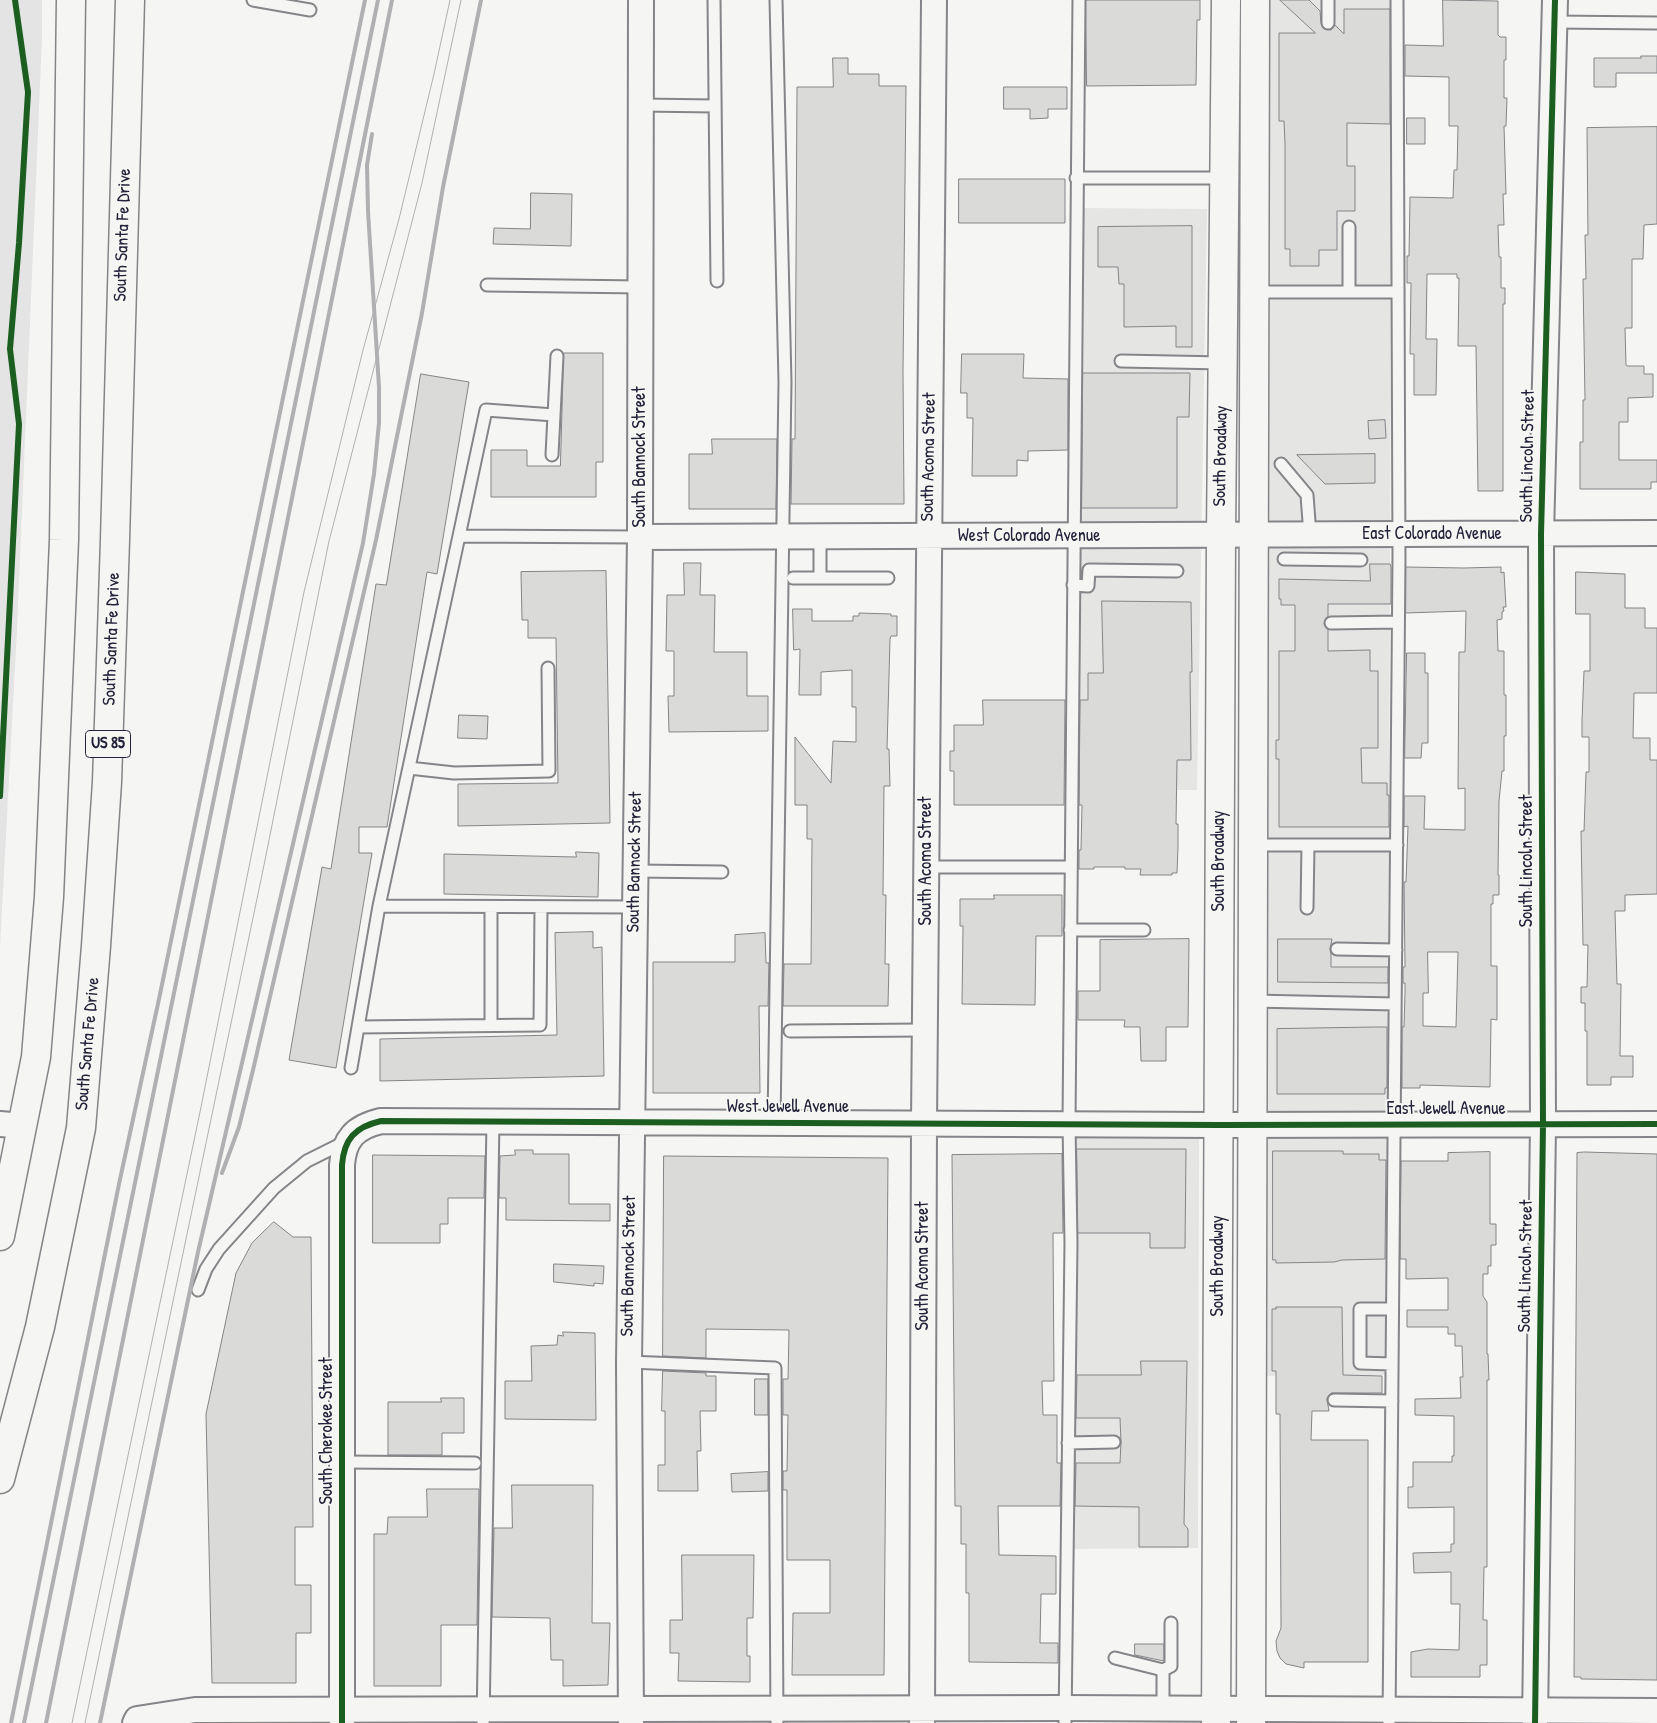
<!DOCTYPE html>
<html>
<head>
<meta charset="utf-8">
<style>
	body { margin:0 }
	canvas { display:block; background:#f5f5f3 }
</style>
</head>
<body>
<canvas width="1657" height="1723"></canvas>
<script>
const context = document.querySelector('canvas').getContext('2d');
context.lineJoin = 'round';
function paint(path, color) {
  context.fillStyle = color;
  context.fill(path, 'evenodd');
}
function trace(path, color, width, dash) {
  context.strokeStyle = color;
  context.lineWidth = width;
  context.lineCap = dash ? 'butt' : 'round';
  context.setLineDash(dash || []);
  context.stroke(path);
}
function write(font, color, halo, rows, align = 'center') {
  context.font = font + ' "Patrick Hand",sans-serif';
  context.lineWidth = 4;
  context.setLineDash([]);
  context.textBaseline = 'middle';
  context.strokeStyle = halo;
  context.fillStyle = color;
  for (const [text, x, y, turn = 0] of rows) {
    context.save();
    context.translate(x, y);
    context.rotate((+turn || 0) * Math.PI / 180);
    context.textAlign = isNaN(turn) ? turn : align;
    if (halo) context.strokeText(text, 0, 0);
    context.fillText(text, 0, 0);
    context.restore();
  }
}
paint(new Path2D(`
	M 1265,0 L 1392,0 L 1387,1375 L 1259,1376 Z
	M 1081,208 L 1207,209 L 1197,790 L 1144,790 L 1078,794 Z
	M 1074,1137 L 1199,1138 L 1198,1548 L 1070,1549 Z`), '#e5e5e4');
paint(new Path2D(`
	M 0,0 L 42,0 L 42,37 L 17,630 L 0,947 Z`), '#e4e4e4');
const building = new Path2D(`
	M 1086,0 L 1200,0 L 1200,20 L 1197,20 L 1196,85 L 1087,86 Z
	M 1280,0 L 1309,0 L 1320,11 L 1321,23 L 1324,29 L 1331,30 L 1335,25 L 1344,34 L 1344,9 L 1390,9 L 1390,124 L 1347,123 L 1347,166 L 1355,166 L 1355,211 L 1337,211 L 1337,250 L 1319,250 L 1319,266 L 1290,266 L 1290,249 L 1285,249 L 1285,143 L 1284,121 L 1279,121 L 1279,33 L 1315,33 Z
	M 1443,0 L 1498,1 L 1498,35 L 1500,37 L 1506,37 L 1506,60 L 1504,60 L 1504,98 L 1507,98 L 1506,126 L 1504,126 L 1506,194 L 1503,194 L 1504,225 L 1498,225 L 1499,257 L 1501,257 L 1501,288 L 1505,288 L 1505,304 L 1503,304 L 1503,491 L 1478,491 L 1476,346 L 1458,346 L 1459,278 L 1457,278 L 1457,274 L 1427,274 L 1426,339 L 1437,339 L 1436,395 L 1414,395 L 1414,354 L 1410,354 L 1411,283 L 1407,283 L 1407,256 L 1409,256 L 1410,197 L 1453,198 L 1454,170 L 1457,170 L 1458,126 L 1449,126 L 1449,77 L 1405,76 L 1405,45 L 1443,46 Z
	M 1641,56 L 1657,56 L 1657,73 L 1616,73 L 1616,87 L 1594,87 L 1594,58 L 1641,58 Z
	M 833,58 L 848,58 L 848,74 L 879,74 L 879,86 L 906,86 L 903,372 L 904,504 L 791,504 L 792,439 L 795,439 L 797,87 L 833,87 Z
	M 1004,87 L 1067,87 L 1067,109 L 1048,109 L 1048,118 L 1030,119 L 1030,109 L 1004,109 Z
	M 1407,118 L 1425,118 L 1425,144 L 1407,144 Z
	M 1657,127 L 1657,224 L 1644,225 L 1643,259 L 1632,259 L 1632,328 L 1625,328 L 1626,365 L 1627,366 L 1644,366 L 1644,374 L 1653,374 L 1653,397 L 1628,398 L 1628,422 L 1619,422 L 1619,460 L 1657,460 L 1657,482 L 1651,482 L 1651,489 L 1580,489 L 1580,442 L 1583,442 L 1583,400 L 1585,400 L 1583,279 L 1586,279 L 1585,235 L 1588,235 L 1587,128 Z
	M 959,179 L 1065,179 L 1065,223 L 959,223 Z
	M 531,193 L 572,194 L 571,246 L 493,244 L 494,228 L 530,229 Z
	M 1192,226 L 1192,347 L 1176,347 L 1176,326 L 1124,327 L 1124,284 L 1119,284 L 1118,267 L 1098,267 L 1098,227 Z
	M 564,353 L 603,353 L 603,462 L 596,462 L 596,497 L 491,497 L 491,450 L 527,450 L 527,466 L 560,466 Z
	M 962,354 L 1024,354 L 1023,378 L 1068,379 L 1068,450 L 1028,451 L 1028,461 L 1017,460 L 1017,476 L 972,476 L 973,418 L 967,418 L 967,393 L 961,393 Z
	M 1083,373 L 1190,373 L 1189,417 L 1177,417 L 1177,508 L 1082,508 Z
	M 421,374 L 469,382 L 437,574 L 427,572 L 387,827 L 359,827 L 359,853 L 372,853 L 336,1068 L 289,1060 L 322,867 L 331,869 L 376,584 L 386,585 Z
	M 1385,420 L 1386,438 L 1369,439 L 1368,421 Z
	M 712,439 L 777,439 L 776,509 L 689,509 L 689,454 L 712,454 Z
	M 1375,454 L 1375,483 L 1325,484 L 1297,455 Z
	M 684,563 L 701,563 L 700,595 L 715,595 L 714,652 L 747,652 L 747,696 L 768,696 L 768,731 L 669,732 L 668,696 L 674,696 L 674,651 L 666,651 L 667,595 L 684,595 Z
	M 1370,564 L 1390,564 L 1391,567 L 1391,604 L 1328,604 L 1328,616 L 1324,624 L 1328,630 L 1328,651 L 1370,650 L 1370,671 L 1378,671 L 1378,748 L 1361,748 L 1362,783 L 1387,783 L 1387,795 L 1389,795 L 1389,827 L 1279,827 L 1279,759 L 1276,759 L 1276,740 L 1279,740 L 1279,651 L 1295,651 L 1295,605 L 1281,605 L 1281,599 L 1279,599 L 1279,579 L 1370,581 Z
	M 1406,567 L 1464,568 L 1501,567 L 1501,573 L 1504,572 L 1506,607 L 1503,607 L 1504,611 L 1502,612 L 1502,619 L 1497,620 L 1498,651 L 1504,651 L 1504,695 L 1506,695 L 1506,736 L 1504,736 L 1504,771 L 1502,771 L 1499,801 L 1498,875 L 1499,875 L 1499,895 L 1493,895 L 1493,904 L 1491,904 L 1491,966 L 1497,966 L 1497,1020 L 1491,1019 L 1490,1087 L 1420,1085 L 1420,1088 L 1402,1088 L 1402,1027 L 1404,1027 L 1405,992 L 1405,983 L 1403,983 L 1403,967 L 1405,967 L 1404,882 L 1406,882 L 1408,826 L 1404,827 L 1404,796 L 1425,796 L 1424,829 L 1465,830 L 1465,788 L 1458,789 L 1459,652 L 1465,652 L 1466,611 L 1406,613 ZM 1428,952 L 1458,952 L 1456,1027 L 1423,1026 L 1423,993 L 1428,993 Z
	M 606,571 L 610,823 L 458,826 L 458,784 L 558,783 L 556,638 L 528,638 L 528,620 L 522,620 L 521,572 Z
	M 1576,572 L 1625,574 L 1625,608 L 1645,608 L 1645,628 L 1657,628 L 1657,693 L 1634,693 L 1633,738 L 1650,738 L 1650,760 L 1657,760 L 1657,894 L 1625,895 L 1625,911 L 1615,911 L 1617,984 L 1621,984 L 1620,1056 L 1633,1056 L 1633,1077 L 1611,1077 L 1611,1085 L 1587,1085 L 1587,1031 L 1585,1031 L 1585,1003 L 1581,1003 L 1581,987 L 1587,987 L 1588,945 L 1583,945 L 1581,831 L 1584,831 L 1586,772 L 1589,772 L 1589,737 L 1582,737 L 1582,720 L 1584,671 L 1590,671 L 1590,614 L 1576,614 Z
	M 1102,601 L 1191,602 L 1192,672 L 1190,672 L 1191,760 L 1177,760 L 1176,824 L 1178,824 L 1178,847 L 1177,873 L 1172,873 L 1172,875 L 1140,875 L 1141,869 L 1125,869 L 1125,867 L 1094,867 L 1094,869 L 1079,869 L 1079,850 L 1081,850 L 1082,805 L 1079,805 L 1080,700 L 1088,700 L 1088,673 L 1103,673 Z
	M 793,609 L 812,609 L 812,621 L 853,621 L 853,616 L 859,616 L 859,613 L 891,614 L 891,616 L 897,616 L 897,636 L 891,636 L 890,639 L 887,749 L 889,749 L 890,786 L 884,786 L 883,895 L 886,895 L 885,964 L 889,964 L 888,1006 L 783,1006 L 784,964 L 811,964 L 812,839 L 807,839 L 807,805 L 795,805 L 795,737 L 831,783 L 833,741 L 856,742 L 856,707 L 852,707 L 852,670 L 821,672 L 821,695 L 799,695 L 800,649 L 794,650 Z
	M 1407,653 L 1425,653 L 1425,673 L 1428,673 L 1428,743 L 1422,743 L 1421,758 L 1405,758 Z
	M 983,700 L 1065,700 L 1064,805 L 954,805 L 954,771 L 950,771 L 950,751 L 954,751 L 954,725 L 983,725 Z
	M 459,715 L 488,716 L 487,739 L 458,738 Z
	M 576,852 L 599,853 L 598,897 L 444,894 L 444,854 L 576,857 Z
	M 994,895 L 1062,895 L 1062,936 L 1036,936 L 1035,1005 L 962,1004 L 963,926 L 960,926 L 960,899 L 994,899 Z
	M 593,932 L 593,948 L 602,947 L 604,1076 L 380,1081 L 380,1039 L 557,1035 L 555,933 Z
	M 765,933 L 766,963 L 769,963 L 768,1006 L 759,1006 L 760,1093 L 653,1093 L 653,962 L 735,962 L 735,935 Z
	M 1189,939 L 1188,1027 L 1166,1027 L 1166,1061 L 1141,1061 L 1140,1027 L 1124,1027 L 1125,1020 L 1078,1020 L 1078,991 L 1100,991 L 1100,940 Z
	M 1278,939 L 1332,939 L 1330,949 L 1331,954 L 1331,967 L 1388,967 L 1388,983 L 1278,982 Z
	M 1375,1027 L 1387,1027 L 1387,1088 L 1385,1088 L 1385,1094 L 1277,1094 L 1277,1029 Z
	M 1077,1149 L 1186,1149 L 1185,1248 L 1150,1248 L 1150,1233 L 1078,1233 Z
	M 515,1150 L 533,1150 L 533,1154 L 569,1154 L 569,1204 L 610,1204 L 610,1221 L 506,1220 L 506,1198 L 499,1198 L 500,1156 L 515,1155 Z
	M 1273,1151 L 1343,1151 L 1343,1154 L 1379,1154 L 1379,1160 L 1386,1160 L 1385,1259 L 1342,1260 L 1334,1262 L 1276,1263 L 1276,1260 L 1273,1260 Z
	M 1490,1152 L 1490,1224 L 1496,1224 L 1496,1245 L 1491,1245 L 1491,1266 L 1488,1266 L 1488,1274 L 1483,1274 L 1483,1296 L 1487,1302 L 1487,1354 L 1488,1354 L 1489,1380 L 1487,1380 L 1487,1567 L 1484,1567 L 1483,1620 L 1487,1620 L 1487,1665 L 1480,1665 L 1480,1677 L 1411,1677 L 1411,1652 L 1428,1649 L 1459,1650 L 1460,1604 L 1451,1604 L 1451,1572 L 1414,1573 L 1413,1553 L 1451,1552 L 1451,1544 L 1454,1544 L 1454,1507 L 1408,1508 L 1408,1487 L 1413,1487 L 1413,1462 L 1452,1462 L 1452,1456 L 1454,1456 L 1454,1416 L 1415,1415 L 1415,1399 L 1461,1398 L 1460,1377 L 1463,1377 L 1462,1346 L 1455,1346 L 1455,1334 L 1448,1334 L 1448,1327 L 1407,1327 L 1407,1310 L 1448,1310 L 1448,1278 L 1406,1279 L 1406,1259 L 1400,1259 L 1401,1161 L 1448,1161 L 1448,1153 Z
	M 1584,1152 L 1657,1154 L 1657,1680 L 1581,1679 L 1581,1677 L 1574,1677 L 1577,1153 Z
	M 1062,1154 L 1063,1233 L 1053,1233 L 1054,1381 L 1042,1381 L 1043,1415 L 1057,1415 L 1057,1463 L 1061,1463 L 1060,1506 L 998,1506 L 999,1555 L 1056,1556 L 1056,1594 L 1041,1594 L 1040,1643 L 1058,1643 L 1058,1663 L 969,1662 L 969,1593 L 966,1593 L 966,1544 L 961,1544 L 961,1506 L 955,1506 L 952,1155 Z
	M 373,1155 L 485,1156 L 484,1198 L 448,1198 L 448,1224 L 440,1224 L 440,1243 L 373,1243 Z
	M 664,1156 L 888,1158 L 884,1675 L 792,1675 L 793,1613 L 830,1613 L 830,1560 L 787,1560 L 787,1490 L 783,1490 L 783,1471 L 787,1471 L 788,1415 L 783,1415 L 783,1379 L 788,1379 L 789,1330 L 706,1329 L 706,1358 L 663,1356 Z
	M 274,1222 L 293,1237 L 311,1237 L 313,1527 L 295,1527 L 295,1585 L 311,1585 L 311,1633 L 296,1633 L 296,1683 L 212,1683 L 206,1414 L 236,1273 L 252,1243 Z
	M 554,1264 L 604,1266 L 603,1284 L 594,1283 L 594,1286 L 554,1282 Z
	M 1276,1307 L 1342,1307 L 1343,1375 L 1382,1376 L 1382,1393 L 1331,1393 L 1327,1399 L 1329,1411 L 1312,1411 L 1311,1440 L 1368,1440 L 1368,1662 L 1304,1662 L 1304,1668 L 1286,1664 L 1280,1658 L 1277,1651 L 1276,1641 L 1281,1628 L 1280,1414 L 1276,1414 L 1276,1371 L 1272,1371 L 1272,1309 L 1276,1309 Z
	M 563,1332 L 595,1333 L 596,1420 L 505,1419 L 505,1381 L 532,1381 L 531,1346 L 557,1345 L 558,1335 L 563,1336 Z
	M 1141,1361 L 1187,1361 L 1184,1524 L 1188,1529 L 1188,1547 L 1139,1547 L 1139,1507 L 1075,1506 L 1076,1463 L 1120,1463 L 1121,1442 L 1120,1418 L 1076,1418 L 1077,1375 L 1141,1375 Z
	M 663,1371 L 706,1373 L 706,1376 L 716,1376 L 716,1411 L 700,1411 L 701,1451 L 697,1451 L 698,1491 L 658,1491 L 658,1465 L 665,1465 L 665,1411 L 662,1411 Z
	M 755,1379 L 768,1379 L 768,1415 L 755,1415 Z
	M 441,1398 L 464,1398 L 464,1433 L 442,1433 L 442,1455 L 388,1455 L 388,1402 L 441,1402 Z
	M 768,1472 L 768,1491 L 732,1492 L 731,1474 Z
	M 512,1485 L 593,1485 L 592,1623 L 610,1623 L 608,1685 L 563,1686 L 563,1660 L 551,1660 L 550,1618 L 492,1617 L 494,1528 L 512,1528 Z
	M 427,1489 L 479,1489 L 477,1625 L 441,1625 L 441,1686 L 374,1686 L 374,1534 L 387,1534 L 388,1517 L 427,1517 Z
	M 682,1555 L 754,1555 L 753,1618 L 747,1618 L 747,1656 L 750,1656 L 750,1682 L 678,1681 L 679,1653 L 670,1653 L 670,1620 L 682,1620 Z
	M 1135,1644 L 1164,1644 L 1164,1661 L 1135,1655 Z`);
paint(building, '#dadad9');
trace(building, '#858589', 1);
const service = new Path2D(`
	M 253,0 L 310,10
	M 714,0 L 717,281
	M 1554,22 L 1657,23
	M 1328,23 L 1328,0
	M 641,105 L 715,106
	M 1076,178 L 1224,178
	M 487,285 L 641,287
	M 1254,292 L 1349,292 L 1349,227
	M 1349,292 L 1398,292
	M 1121,361 L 1223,363
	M 552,455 L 557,356
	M 1281,464 L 1307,495 L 1310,535
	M 459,536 L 486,410 L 554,415
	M 820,537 L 820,578
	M 1284,559 L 1361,560
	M 793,578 L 888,578
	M 1073,585 L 1088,586 L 1089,570 L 1177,571
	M 1331,623 L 1398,622
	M 409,768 L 454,773 L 549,771 L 548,668
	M 1252,845 L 1397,845
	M 926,867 L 1071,867
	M 635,871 L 722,872
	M 379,906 L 358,1027 L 540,1025 L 541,907
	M 491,907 L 491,1025
	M 635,907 L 379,906 L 459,536 L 640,537
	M 1307,908 L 1308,845
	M 1070,930 L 1144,930
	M 1337,949 L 1396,950
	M 1252,1001 L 1395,1004
	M 790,1031 L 924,1030
	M 351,1068 L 358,1027
	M 774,1122 L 785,382 L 776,0
	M 198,1290 L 206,1269 L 219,1249 L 274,1188 L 307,1161 L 347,1141
	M 629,1362 L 775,1368 L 777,1723
	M 1392,1364 L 1360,1363 L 1360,1309 L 1392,1309
	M 1334,1400 L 1392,1401
	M 1068,1443 L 1114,1442
	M 342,1462 L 475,1463
	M 1115,1658 L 1163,1670 L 1163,1709
	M 1163,1670 L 1171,1666 L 1171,1623
	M 483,1723 L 493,1121
	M 1065,1723 L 1071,1243 L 1069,1124 L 1079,0
	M 1389,1723 L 1399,556 L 1397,0`);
const minor = new Path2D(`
	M 640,537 L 1657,533
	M 0,1124 L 23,1126
	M 135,1723 L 137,1719 L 195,1710 L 1064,1708 L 1657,1711
	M 342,1723 L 342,1165 C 344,1139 355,1127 381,1121 L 1219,1125 L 1657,1124
	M 631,1723 L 629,1362 L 640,537 L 641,0
	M 922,1723 L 924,1123 L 934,0
	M 1535,1723 L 1543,1124 L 1541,534 L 1555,0`);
const primary = new Path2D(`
	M 1216,1723 L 1221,536 L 1226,0
	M 1251,1723 L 1255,0`);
const trunk = new Path2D(`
	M 0,1236 L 36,1057 L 49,897 L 64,540 L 71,0
	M 0,1479 L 40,1327 L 81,1128 L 96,946 L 107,782 L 115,540 L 130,0`);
trace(service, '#858589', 15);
trace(minor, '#858589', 28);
trace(primary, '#858589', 31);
trace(trunk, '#858589', 31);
trace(service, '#f5f5f3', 11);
trace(minor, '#f5f5f3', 24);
trace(primary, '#f5f5f3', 28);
trace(trunk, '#f5f5f3', 28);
trace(new Path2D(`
	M 72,1723 L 200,1112 L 304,592 L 363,350 L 399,219 L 434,74 L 450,0
	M 85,1723 L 263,870 L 329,541 L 422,183 L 461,0`), '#b0b0b2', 1);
trace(new Path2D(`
	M 222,1173 L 239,1127 L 253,1070 L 376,540 L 422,313 L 443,187 L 481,0
	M 11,1723 L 119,1184 L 159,999 L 365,0
	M 24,1723 L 378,0
	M 46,1723 L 392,0
	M 100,1723 L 198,1252 L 363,543 L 374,474 L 379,423 L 379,387 L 368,211 L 367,165 L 372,134`), '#b0b0b2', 4);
trace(new Path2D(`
	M 0,796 L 19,424 L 10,349 L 19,243 L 28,92 L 15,0
	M 342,1723 L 342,1165 C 344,1139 355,1127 381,1121 L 1219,1125 L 1657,1124
	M 1535,1723 L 1543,1124 L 1541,534 L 1555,0`), '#1b5e20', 6);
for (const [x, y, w] of [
	[108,744,45]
]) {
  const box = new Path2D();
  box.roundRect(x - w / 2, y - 13.5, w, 27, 4);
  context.fillStyle = '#f6f6f2';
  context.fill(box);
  trace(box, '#22223b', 1);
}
write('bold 16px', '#22223b', null, [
	["US 85",108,744]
]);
write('18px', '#22223b', '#f6f6f2', [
	["South Santa Fe Drive",123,235,-88],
	["South Broadway",1221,456,-89],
	["South Lincoln Street",1528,456,-89],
	["South Bannock Street",640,457,-90],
	["South Acoma Street",929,457,-89],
	["East Colorado Avenue",1432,534],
	["West Colorado Avenue",1029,536],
	["South Santa Fe Drive",112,639,-88],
	["South Acoma Street",926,861,-90],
	["South Broadway",1219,861,-90],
	["South Lincoln Street",1527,861,-90],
	["South Bannock Street",635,862,-89],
	["South Santa Fe Drive",88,1044,-85],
	["West Jewell Avenue",788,1107],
	["East Jewell Avenue",1446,1109],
	["South Bannock Street",629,1266,-89],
	["South Acoma Street",923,1266,-90],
	["South Broadway",1218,1266,-90],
	["South Lincoln Street",1526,1266,-89],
	["South Cherokee Street",327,1431,-90]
]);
</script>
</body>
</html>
